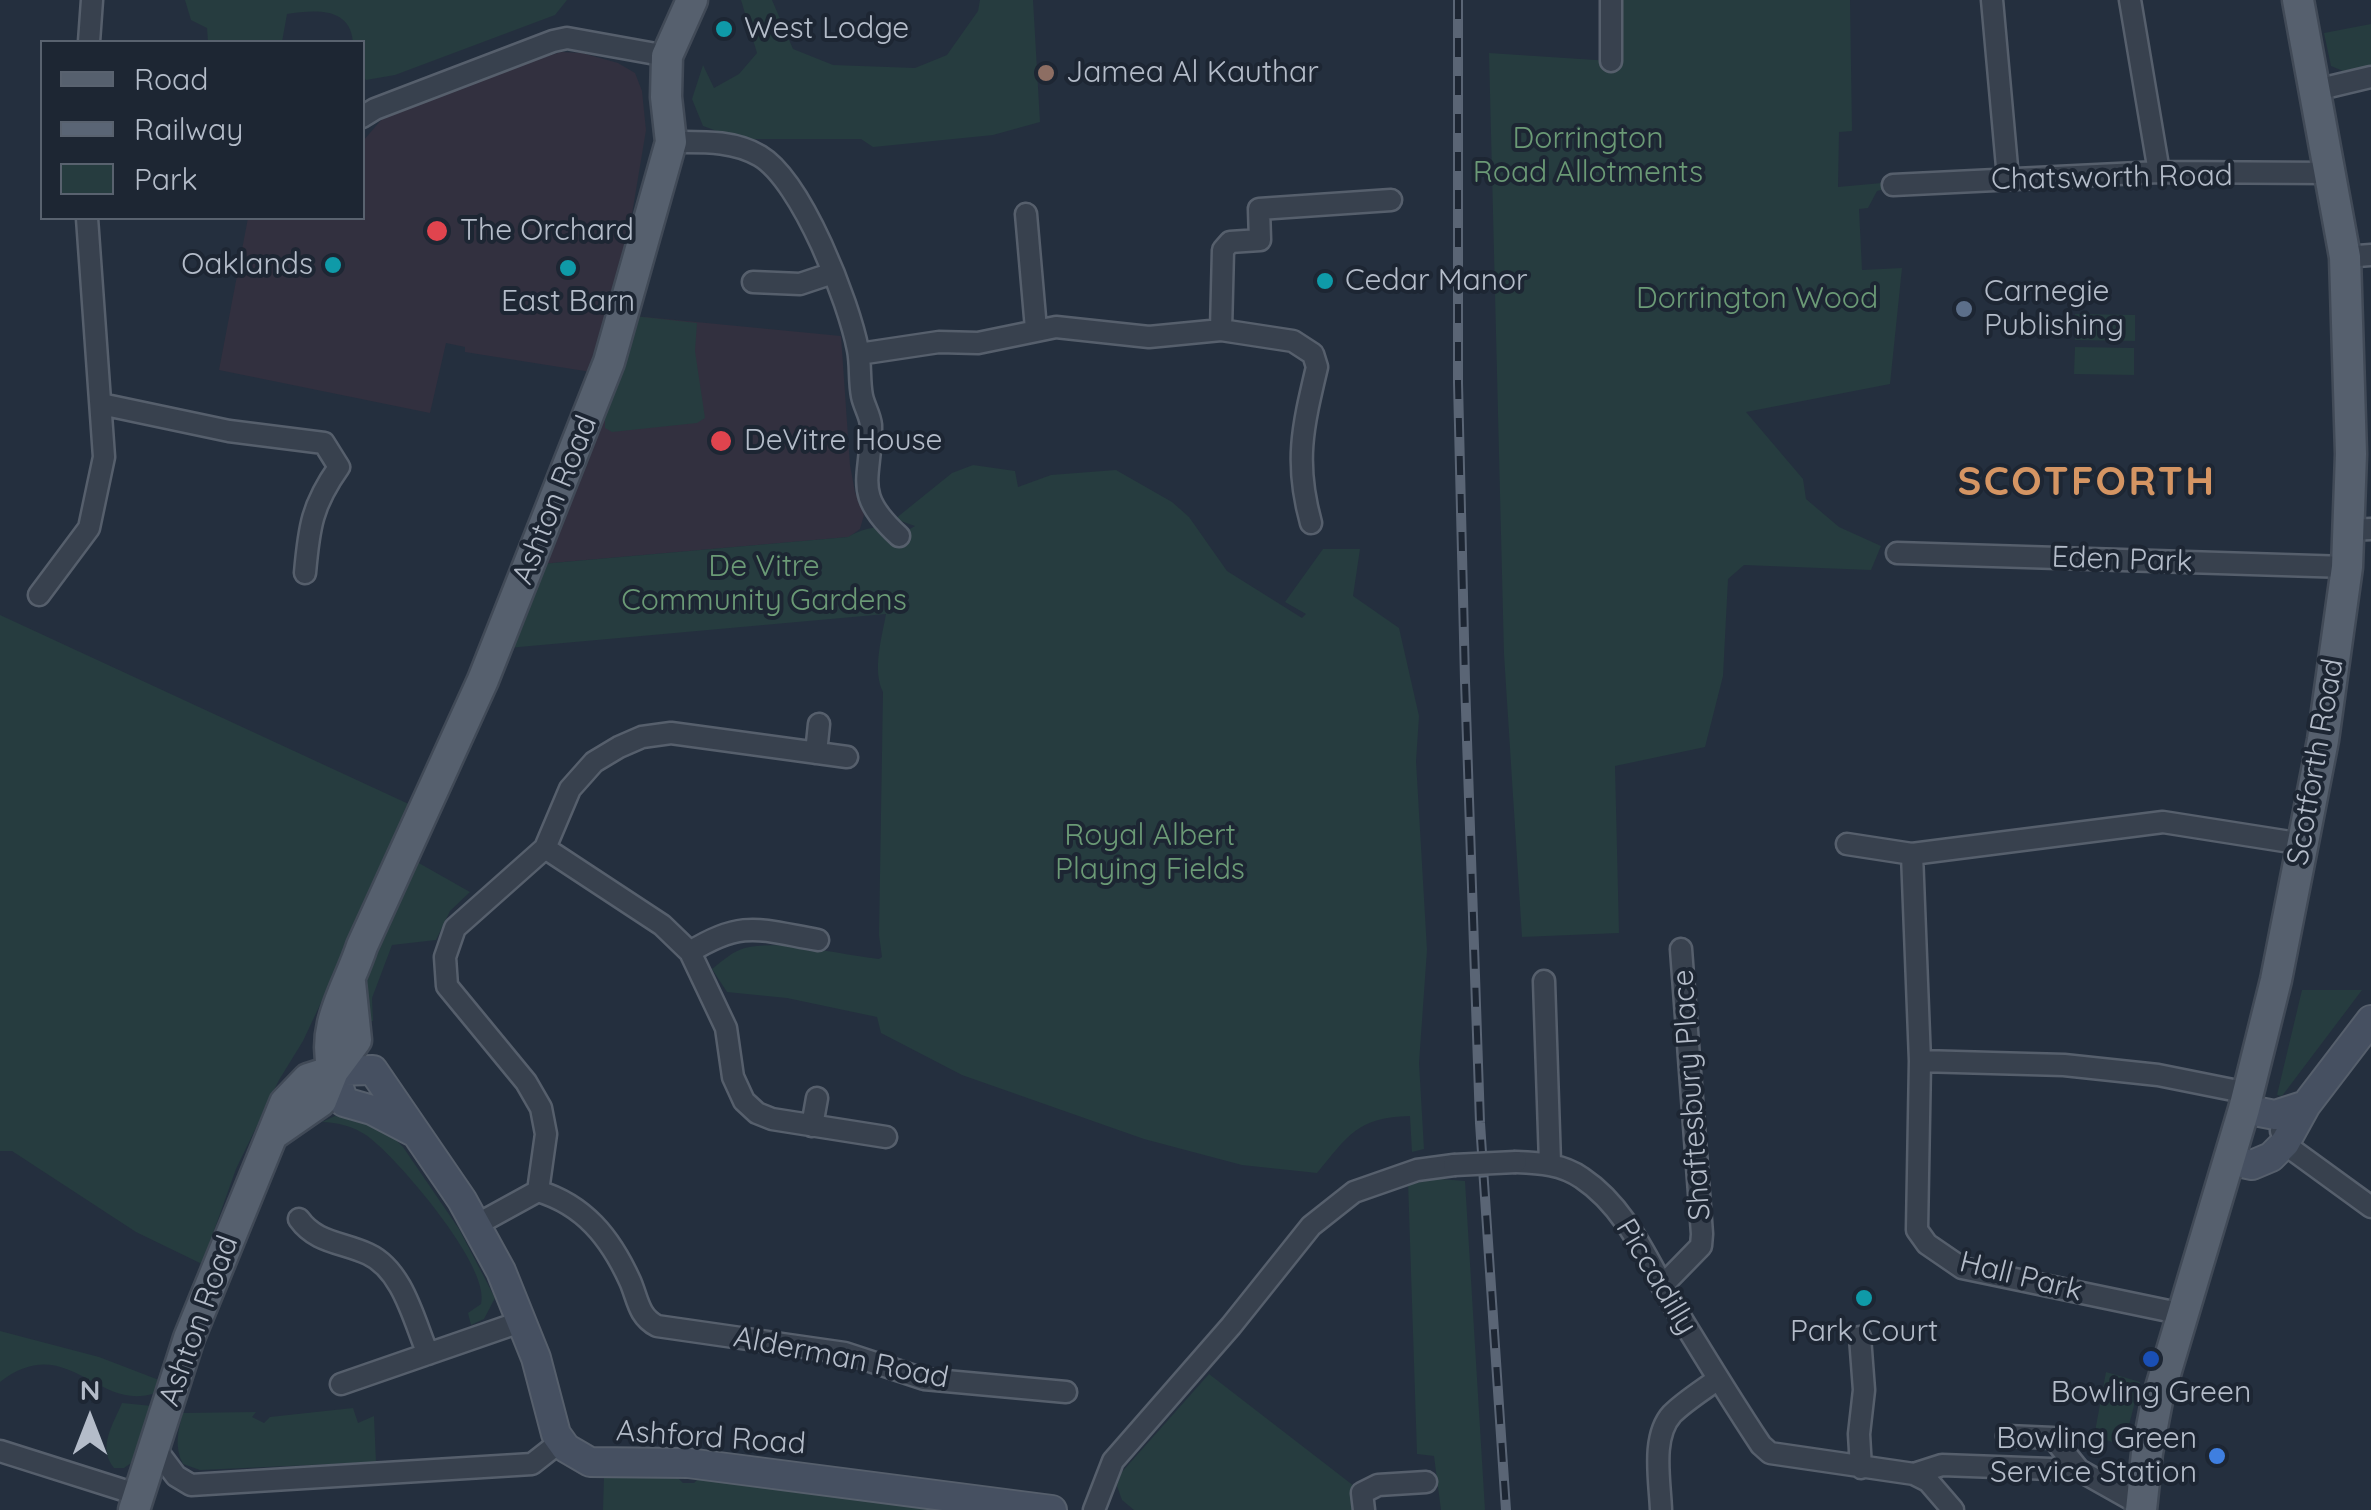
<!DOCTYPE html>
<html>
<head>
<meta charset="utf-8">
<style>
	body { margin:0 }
	#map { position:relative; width:2371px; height:1510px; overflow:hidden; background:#242f3e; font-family:Quicksand,sans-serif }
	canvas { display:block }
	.legend { position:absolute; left:40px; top:40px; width:325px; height:180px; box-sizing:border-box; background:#1d2633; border:2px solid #59626f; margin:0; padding:12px 18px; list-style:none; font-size:30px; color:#b4bcc9 }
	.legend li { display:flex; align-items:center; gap:20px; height:50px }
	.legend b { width:50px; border:2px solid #59626f }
	.north { position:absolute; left:40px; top:1370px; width:100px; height:100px; -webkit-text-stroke:8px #1d2633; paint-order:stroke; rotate:0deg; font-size:28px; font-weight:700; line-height:40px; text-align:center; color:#b4bcc9 }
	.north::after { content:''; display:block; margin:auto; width:35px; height:45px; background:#b4bcc9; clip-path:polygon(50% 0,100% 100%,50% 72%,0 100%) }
</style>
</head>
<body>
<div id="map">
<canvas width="2371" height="1510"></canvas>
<ul class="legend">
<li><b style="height:12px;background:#56606e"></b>Road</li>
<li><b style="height:12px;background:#5a6575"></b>Railway</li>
<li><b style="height:28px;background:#263c3f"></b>Park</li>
</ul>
<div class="north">N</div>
</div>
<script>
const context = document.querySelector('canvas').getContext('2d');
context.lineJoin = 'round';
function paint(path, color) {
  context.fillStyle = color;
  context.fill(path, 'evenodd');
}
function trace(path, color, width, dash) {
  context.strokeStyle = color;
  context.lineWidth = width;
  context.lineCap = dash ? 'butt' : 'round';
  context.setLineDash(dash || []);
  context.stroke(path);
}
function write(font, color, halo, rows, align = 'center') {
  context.font = font + ' Quicksand,sans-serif';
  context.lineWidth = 8;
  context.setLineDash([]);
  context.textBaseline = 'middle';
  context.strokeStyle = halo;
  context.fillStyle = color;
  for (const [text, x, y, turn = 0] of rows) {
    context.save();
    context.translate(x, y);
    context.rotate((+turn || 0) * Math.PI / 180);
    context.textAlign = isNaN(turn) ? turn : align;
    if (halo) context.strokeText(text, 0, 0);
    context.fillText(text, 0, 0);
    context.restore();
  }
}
paint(new Path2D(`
	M 561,52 L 582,53 L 618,63 L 635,73 L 642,91 L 646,130 L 627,244 L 591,372 L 465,352 L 465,347 L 446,343 L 430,413 L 219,370 L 248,218 L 362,218 L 363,141 L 382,119 L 522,64 Z
	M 634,316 L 841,336 L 850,465 L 855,492 L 864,515 L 860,529 L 849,537 L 541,564 L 605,414 Z`), '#32303f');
paint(new Path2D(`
	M 185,0 L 567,0 L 555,15 L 395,75 L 366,80 L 363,76 L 362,42 L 353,42 C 350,6 314,10 287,14 L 282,42 L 208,42 L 207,28 L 191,20 Z
	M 741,0 L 772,0 L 793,49 L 833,65 L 915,68 L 947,55 L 978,11 L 980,0 L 1033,0 L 1040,122 L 993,135 L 873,147 L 861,139 L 739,139 L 703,126 L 692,99 L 703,65 L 714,88 L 739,74 L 757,53 Z
	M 1610,0 L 1850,0 L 1852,131 L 1839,132 L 1838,187 L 1893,182 L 1893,187 L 1877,191 L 1868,208 L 1859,209 L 1862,270 L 1902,268 L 1890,384 L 1746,412 L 1803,479 L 1806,499 L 1839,527 L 1881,546 L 1871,570 L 1744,565 L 1728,579 L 1723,676 L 1705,747 L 1615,766 L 1619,933 L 1522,937 L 1504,654 L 1489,53 L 1611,61 Z
	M 2371,24 L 2371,66 L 2343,71 L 2331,66 L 2324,33 Z
	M 2075,314 L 2135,315 L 2135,341 L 2075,340 Z
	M 634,316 L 697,323 L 695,351 L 705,418 L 697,423 L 612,432 L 605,428 L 605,414 Z
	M 2075,347 L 2134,348 L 2134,375 L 2074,374 Z
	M 973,465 L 1015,471 L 1018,487 L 1051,475 L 1116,470 L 1172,502 L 1189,517 L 1227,571 L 1302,618 L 1306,614 L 1285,602 L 1323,549 L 1360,549 L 1353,596 L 1399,628 L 1419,716 L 1416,761 L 1427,950 L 1419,1063 L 1424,1149 L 1412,1152 L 1410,1116 C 1357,1117 1348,1136 1317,1173 L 1242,1165 L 1144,1139 L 962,1075 L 881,1033 L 877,1017 L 787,998 L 727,992 L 712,969 C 722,961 733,951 745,948 C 780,939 842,955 879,959 L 882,957 L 879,935 L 883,692 C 872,670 882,637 886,614 L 508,648 L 541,564 L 848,537 C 865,526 890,524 910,529 L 915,526 L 895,519 L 952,473 Z
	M 0,615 L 413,806 L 303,1041 L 279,1080 L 236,1169 L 202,1264 L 136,1232 L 12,1151 L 0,1151 Z
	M 417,862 L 470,892 L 450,911 L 436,940 L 392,945 L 372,998 L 373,1021 L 363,1021 C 361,960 391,915 417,862 Z
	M 2302,990 L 2362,990 L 2282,1096 L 2277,1095 Z
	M 335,1116 L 366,1122 L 391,1135 L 403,1147 L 459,1229 L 495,1298 L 484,1319 L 471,1325 L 468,1313 L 481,1304 C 492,1268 396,1156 366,1135 C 354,1127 337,1122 322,1122 Z
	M 1428,1178 L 1465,1181 L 1485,1510 L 1441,1510 L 1434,1456 L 1417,1454 L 1408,1181 Z
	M 0,1331 L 99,1357 L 159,1380 L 155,1393 C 97,1413 67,1330 0,1382 Z
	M 2106,1372 L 2140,1382 L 2124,1445 L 2094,1437 Z
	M 1209,1374 L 1354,1486 L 1356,1510 L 1134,1510 L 1122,1500 L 1117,1486 L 1121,1473 Z
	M 122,1403 L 152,1406 L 131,1463 L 124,1468 L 114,1468 C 97,1447 113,1425 122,1403 Z
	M 353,1408 L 358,1423 L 374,1416 L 376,1462 L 200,1470 L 183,1464 C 174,1447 178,1430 183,1413 L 256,1412 L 252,1417 L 264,1423 L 270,1417 Z
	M 604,1476 L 677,1477 L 683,1483 L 694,1483 L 699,1478 L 951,1510 L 603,1510 Z`), '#263c3f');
const street = new Path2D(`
	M 1611,0 L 1611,61
	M 1992,0 L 2008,178
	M 2130,0 L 2159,172
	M 89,42 L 92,0
	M 2316,90 L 2371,77
	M 362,117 L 375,109 L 553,41 L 567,38 L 667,56
	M 671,142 C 701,142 733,140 760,156 C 802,181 849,302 858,350 C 861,365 859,381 862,396 C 864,406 870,415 871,425 C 872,480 851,492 899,536
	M 1893,185 L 2159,172 L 2331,173
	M 1026,214 L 1036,329
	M 2345,257 L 2371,255
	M 753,282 L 800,284 L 833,273
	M 1221,330 L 1223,250 L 1230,242 L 1260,240 L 1259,209 L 1391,200
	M 859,354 L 939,342 L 978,343 L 1056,327 L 1149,337 L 1221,330 L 1293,341 L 1313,354 L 1317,367 C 1303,426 1294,462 1311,523
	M 101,404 L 229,431 L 324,443 L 339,467 C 312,505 309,527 305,573
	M 2350,530 L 2371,529
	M 1897,553 L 2347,567
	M 39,595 L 89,528 L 104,457 L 87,218
	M 816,753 L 819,724
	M 1847,844 L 1912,854 L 2163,822 L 2303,844
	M 545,848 L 662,925 L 690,952 L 726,1028 L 733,1077 L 744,1101 L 757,1113 L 772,1119 L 886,1137
	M 1912,854 L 1920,1061 L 1917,1230 L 1927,1244 L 1962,1268 L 2183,1314
	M 690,952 C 743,919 760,930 818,940
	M 1544,981 L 1550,1163
	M 1920,1061 L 2064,1065 L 2158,1075 L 2248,1093
	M 812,1126 L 817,1098
	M 2281,1131 L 2290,1148 L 2371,1207
	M 1516,1162 C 1540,1163 1562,1164 1582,1178 C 1627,1208 1648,1262 1675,1308 C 1703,1354 1731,1400 1761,1445 L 1770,1453 L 1914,1474 L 1928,1481 L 1953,1510
	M 538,1191 C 584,1205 610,1237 630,1281 C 638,1299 638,1316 657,1326 L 845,1353 L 924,1379 L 1066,1392
	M 299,1219 C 316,1243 342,1242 368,1254 C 403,1270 414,1321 428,1354
	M 476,1225 L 538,1191 L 546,1134 L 541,1108 L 526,1082 L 447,986 L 445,957 L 455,928 L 545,848 L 570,789 L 594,762 L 619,747 L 642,737 L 671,733 L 847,757
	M 1662,1286 L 1701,1246 L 1702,1234 L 1681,949
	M 1860,1337 L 1864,1390 L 1859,1434 L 1861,1468
	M 341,1384 L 523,1321
	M 2007,1436 L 2053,1438 L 2079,1470
	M 155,1448 L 176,1476 L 191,1485 L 532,1464 L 560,1442
	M 0,1451 L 139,1495
	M 1914,1474 L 1942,1465 L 2079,1470 L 2141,1505
	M 1094,1510 L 1113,1461 L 1231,1326 L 1311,1226 L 1354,1192 L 1417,1170 L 1454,1165
	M 1364,1510 L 1362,1493 L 1378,1485 L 1426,1482
	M 1661,1510 C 1660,1481 1651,1437 1672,1414 C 1685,1401 1703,1390 1718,1379`);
const secondary = new Path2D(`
	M 2244,1109 L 2275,1115 L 2306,1105
	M 414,1132 L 372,1110 L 344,1102 L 333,1071 L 373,1070 L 462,1200 L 501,1271 L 536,1358 L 556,1434 L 566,1448 L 590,1462 L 688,1463 L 1052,1510
	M 2229,1160 L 2252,1165 L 2271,1157 L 2285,1143 L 2306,1105 L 2371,1020`);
const primary = new Path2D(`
	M 333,1071 C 321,1024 348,989 362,946 L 483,680 L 609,362 L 671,142 L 666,97 L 667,56 L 692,0
	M 272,1135 L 321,1101 L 333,1071 L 356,1040 L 350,982
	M 134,1510 L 189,1338 L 285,1103 L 308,1079 L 333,1071
	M 2141,1510 L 2147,1453 L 2157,1401 L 2244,1109 L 2276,980 L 2323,740 L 2347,567 L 2351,454 L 2345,257 L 2298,0`);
trace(street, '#565f6c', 25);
trace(secondary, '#565f6c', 32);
trace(primary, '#414a57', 35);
trace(street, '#38414e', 20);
trace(secondary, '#465061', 28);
trace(primary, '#56606e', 30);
const rail = new Path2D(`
	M 1458,0 L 1458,383 L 1465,681 L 1480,1123 L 1506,1510`);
trace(rail, '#5a6575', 10);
trace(rail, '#1d2633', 6, [19]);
const streetBridge = new Path2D(`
	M 1454,1165 L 1516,1162`);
trace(streetBridge, '#565f6c', 25, []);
trace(streetBridge, '#38414e', 20);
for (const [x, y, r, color] of [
	[724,29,10,"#0f9aa8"],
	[1046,73,10,"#8d6e63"],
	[437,231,12,"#e0444e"],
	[333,265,10,"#0f9aa8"],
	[568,268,10,"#0f9aa8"],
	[1325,281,10,"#0f9aa8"],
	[1964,309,10,"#5c6f8a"],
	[721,441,12,"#e0444e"],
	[1864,1298,10,"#0f9aa8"],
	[2151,1359,10,"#1a4fb4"],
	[2217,1456,10,"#3f7fe0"]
]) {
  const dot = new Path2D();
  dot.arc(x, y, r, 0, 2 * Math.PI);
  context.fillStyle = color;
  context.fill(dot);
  trace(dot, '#1d2633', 4);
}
write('30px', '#b4bcc9', '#1d2633', [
	["West Lodge",744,29],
	["Jamea Al Kauthar",1066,73],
	["The Orchard",460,231],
	["Oaklands",313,265,"right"],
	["Cedar Manor",1345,281],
	["Carnegie",1984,292],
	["Publishing",1984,326],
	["East Barn",568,302,"center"],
	["DeVitre House",744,441],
	["Park Court",1864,1332,"center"],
	["Bowling Green",2151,1393,"center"],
	["Bowling Green",2197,1439,"right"],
	["Service Station",2197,1473,"right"]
], 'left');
write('30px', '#6b9a76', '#1d2633', [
	["Dorrington",1588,139],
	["Road Allotments",1588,173],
	["Dorrington Wood",1757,299],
	["De Vitre",764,567],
	["Community Gardens",764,601],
	["Royal Albert",1150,836],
	["Playing Fields",1150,870]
]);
write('30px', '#b4bcc9', '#1d2633', [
	["Chatsworth Road",2112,178,-1],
	["Ashton Road",555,500,-68],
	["Eden Park",2122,560,2],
	["Scotforth Road",2316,762,-80],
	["Shaftesbury Place",1692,1095,-94],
	["Piccadilly",1656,1277,59],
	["Hall Park",2021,1277,14],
	["Ashton Road",199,1321,-70],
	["Alderman Road",841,1358,11],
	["Ashford Road",711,1438,4]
]);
context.letterSpacing = '2.5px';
write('bold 40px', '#d59563', '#1d2633', [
	["SCOTFORTH",2087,483]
]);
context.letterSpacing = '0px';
</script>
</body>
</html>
